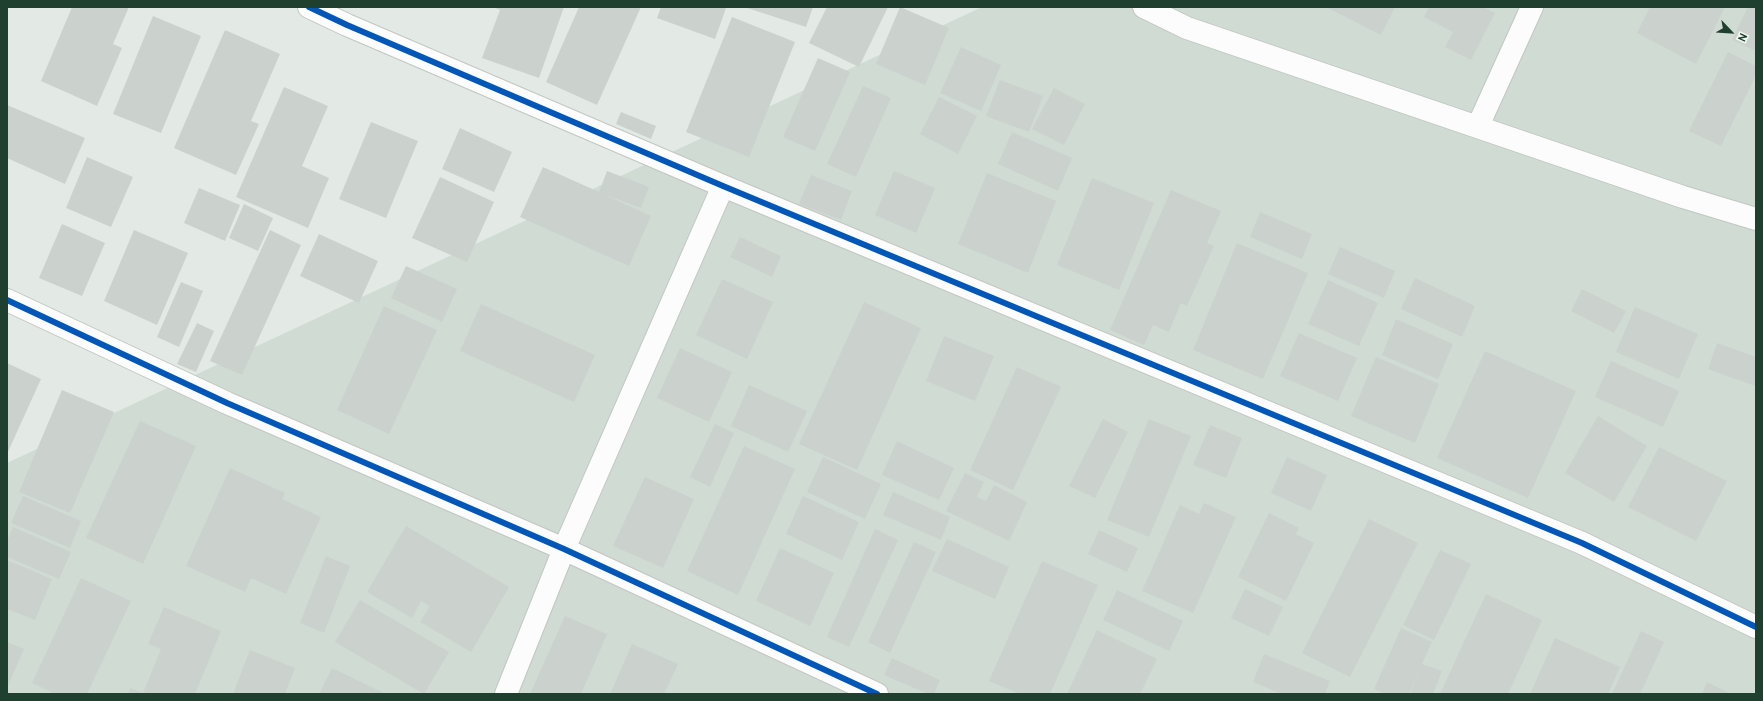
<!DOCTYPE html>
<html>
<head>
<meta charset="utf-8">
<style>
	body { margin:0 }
	#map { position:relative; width:1763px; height:701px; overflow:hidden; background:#e3eae5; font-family:Overpass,sans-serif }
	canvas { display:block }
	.frame { position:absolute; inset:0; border:8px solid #1f3f2f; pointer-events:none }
	.north { position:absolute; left:1711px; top:12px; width:40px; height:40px; -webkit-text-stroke:3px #f1f9f3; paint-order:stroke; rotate:115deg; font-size:11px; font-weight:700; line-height:16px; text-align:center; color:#1f3f2f }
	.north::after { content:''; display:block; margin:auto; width:14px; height:18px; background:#1f3f2f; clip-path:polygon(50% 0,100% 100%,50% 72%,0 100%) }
</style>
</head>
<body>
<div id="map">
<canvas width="1763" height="701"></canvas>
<div class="frame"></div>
<div class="north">N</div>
</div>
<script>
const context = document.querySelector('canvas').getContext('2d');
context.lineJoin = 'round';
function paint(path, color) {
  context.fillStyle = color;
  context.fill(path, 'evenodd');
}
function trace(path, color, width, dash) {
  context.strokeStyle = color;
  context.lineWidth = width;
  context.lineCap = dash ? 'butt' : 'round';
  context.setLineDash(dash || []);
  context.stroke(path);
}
paint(new Path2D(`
	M 982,7 L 1756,7 L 1756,694 L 7,694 L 7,463 Z`), '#d0dbd4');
paint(new Path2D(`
	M 72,7 L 129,7 L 113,44 L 122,48 L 97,106 L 41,81 Z
	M 493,7 L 564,7 L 539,78 L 482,58 L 500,10 Z
	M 579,7 L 641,7 L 597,105 L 546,82 Z
	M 661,7 L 724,7 L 726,8 L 715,39 L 657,18 Z
	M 744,7 L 813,7 L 806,27 Z
	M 827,7 L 888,7 L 859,67 L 809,43 Z
	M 900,7 L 949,28 L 925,85 L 876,64 Z
	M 1326,7 L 1395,7 L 1381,35 Z
	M 1429,7 L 1482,7 L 1495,13 L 1471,60 L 1445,47 L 1453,32 L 1424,17 Z
	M 1650,7 L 1721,7 L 1724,9 L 1696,64 L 1637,33 Z
	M 1748,7 L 1756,7 L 1756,51 L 1732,40 Z
	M 153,16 L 201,36 L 161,133 L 113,114 Z
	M 732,17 L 795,42 L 749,157 L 686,132 Z
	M 225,30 L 280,54 L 251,121 L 259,124 L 236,175 L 174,148 Z
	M 961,47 L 1001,65 L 981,111 L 940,93 Z
	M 1728,52 L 1756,66 L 1756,75 L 1721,146 L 1689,131 Z
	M 818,58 L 850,72 L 815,151 L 783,137 Z
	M 1000,80 L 1043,96 L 1029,132 L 986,116 Z
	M 863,86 L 891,98 L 856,177 L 827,164 Z
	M 284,87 L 328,106 L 302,166 L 329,178 L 308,228 L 236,197 Z
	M 1054,88 L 1085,104 L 1064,145 L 1032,129 Z
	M 939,97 L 977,116 L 958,154 L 920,134 Z
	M 7,105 L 85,138 L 65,184 L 7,158 Z
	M 621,112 L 656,126 L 651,139 L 616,124 Z
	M 371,122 L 418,141 L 386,218 L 339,199 Z
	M 460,128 L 512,152 L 494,192 L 442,169 Z
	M 1012,132 L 1072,158 L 1058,191 L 998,164 Z
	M 87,157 L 133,177 L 111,227 L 66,208 Z
	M 543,167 L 599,192 L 607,171 L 649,187 L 641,208 L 603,194 L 651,216 L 629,266 L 520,217 Z
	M 894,171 L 935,188 L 916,233 L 875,215 Z
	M 987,173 L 1056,201 L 1028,273 L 958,244 Z
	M 811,175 L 852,191 L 841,220 L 799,204 Z
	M 440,177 L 494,202 L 467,262 L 412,238 Z
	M 1092,178 L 1154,203 L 1119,290 L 1057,265 Z
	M 199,188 L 240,205 L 225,241 L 184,223 Z
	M 1171,190 L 1221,211 L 1207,243 L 1214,246 L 1187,306 L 1181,303 L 1169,332 L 1153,325 L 1144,345 L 1110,330 Z
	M 244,204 L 273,218 L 258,251 L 229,238 Z
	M 1260,212 L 1312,234 L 1302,259 L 1250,237 Z
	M 62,224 L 105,243 L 82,296 L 39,278 Z
	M 134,230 L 188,253 L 157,325 L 104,301 Z
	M 270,230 L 301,245 L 242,375 L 210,361 Z
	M 319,234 L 378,261 L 359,303 L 300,276 Z
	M 740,237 L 781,256 L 772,277 L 730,257 Z
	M 1237,243 L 1308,273 L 1263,379 L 1193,350 Z
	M 1340,247 L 1395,271 L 1384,298 L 1328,274 Z
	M 406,266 L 457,289 L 442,322 L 391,298 Z
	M 1415,278 L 1475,306 L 1462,337 L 1401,309 Z
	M 722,279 L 773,302 L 747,359 L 696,335 Z
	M 1328,280 L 1378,303 L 1359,346 L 1308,324 Z
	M 181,282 L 203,291 L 179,347 L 157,337 Z
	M 1582,289 L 1626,311 L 1614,333 L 1571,311 Z
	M 864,302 L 921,328 L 857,470 L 799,444 Z
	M 481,304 L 595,355 L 574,402 L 460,351 Z
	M 384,306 L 437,330 L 389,434 L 337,410 Z
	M 1635,307 L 1698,334 L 1679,379 L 1616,352 Z
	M 1396,319 L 1453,344 L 1438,379 L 1382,355 Z
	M 197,323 L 214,331 L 196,372 L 177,364 Z
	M 1299,333 L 1357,358 L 1338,401 L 1280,376 Z
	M 944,336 L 994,356 L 975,401 L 926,381 Z
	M 1717,343 L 1756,357 L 1755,386 L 1708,369 Z
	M 680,348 L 732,372 L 709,422 L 657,398 Z
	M 1485,351 L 1576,391 L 1528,498 L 1437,458 Z
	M 1376,357 L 1439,384 L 1415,443 L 1351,416 Z
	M 1611,361 L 1679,391 L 1663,427 L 1595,397 Z
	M 7,363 L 41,379 L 7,454 Z
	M 1017,367 L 1061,387 L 1013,490 L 970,470 Z
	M 749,385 L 807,411 L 788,452 L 731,426 Z
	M 62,390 L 114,412 L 70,513 L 19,492 Z
	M 1598,416 L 1647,446 L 1614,502 L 1565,473 Z
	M 1103,419 L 1128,432 L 1095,498 L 1069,486 Z
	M 1149,419 L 1191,436 L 1149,537 L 1107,520 Z
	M 140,421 L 196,446 L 143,564 L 86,538 Z
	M 715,424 L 734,433 L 710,487 L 690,477 Z
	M 1210,425 L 1242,438 L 1226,478 L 1193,465 Z
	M 897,441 L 954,468 L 939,500 L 882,475 Z
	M 744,446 L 795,469 L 738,595 L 687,571 Z
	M 1659,447 L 1727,481 L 1696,541 L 1628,507 Z
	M 823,457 L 881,484 L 865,519 L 807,492 Z
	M 1287,457 L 1327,475 L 1311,511 L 1271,493 Z
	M 230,468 L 285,493 L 282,499 L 321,517 L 286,594 L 251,578 L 245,592 L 186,566 Z
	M 965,473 L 984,482 L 977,497 L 986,501 L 994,485 L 1027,502 L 1009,541 L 946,511 Z
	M 645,477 L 694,499 L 663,568 L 613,546 Z
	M 893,492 L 950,517 L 941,540 L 883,515 Z
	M 23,496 L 81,521 L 70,548 L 11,523 Z
	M 803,496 L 859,522 L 842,560 L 786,534 Z
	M 1204,503 L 1236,517 L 1193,613 L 1142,591 L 1180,505 L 1199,514 Z
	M 1269,513 L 1299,528 L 1296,534 L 1314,543 L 1286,601 L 1238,577 Z
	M 1369,519 L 1418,543 L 1350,677 L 1302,653 Z
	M 406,526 L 509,587 L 471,652 L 420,622 L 430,606 L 421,601 L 412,618 L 367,592 Z
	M 13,527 L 71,552 L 59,579 L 7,557 L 7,541 Z
	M 875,529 L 898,540 L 849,647 L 827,637 Z
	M 1099,530 L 1138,548 L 1127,572 L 1088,554 Z
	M 947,539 L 1009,567 L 995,599 L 932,571 Z
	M 914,542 L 936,552 L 890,653 L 868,642 Z
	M 780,548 L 834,573 L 810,626 L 756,601 Z
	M 1440,550 L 1471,564 L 1434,640 L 1403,625 Z
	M 326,556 L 350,566 L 324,633 L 300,623 Z
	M 7,560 L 52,579 L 35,620 L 7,609 Z
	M 1042,561 L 1098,585 L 1050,694 L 1020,694 L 989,681 Z
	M 81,578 L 131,601 L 87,694 L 55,694 L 32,683 Z
	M 1245,589 L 1283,607 L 1269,636 L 1231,618 Z
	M 1117,590 L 1183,621 L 1169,651 L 1103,620 Z
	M 1486,594 L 1542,620 L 1508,694 L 1440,694 Z
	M 360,600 L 449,652 L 424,694 L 335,642 Z
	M 164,607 L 221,631 L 195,694 L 128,694 L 130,688 L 143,693 L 161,649 L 148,644 Z
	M 565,616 L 607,634 L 581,694 L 530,694 Z
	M 1401,628 L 1432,642 L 1422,664 L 1442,671 L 1433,694 L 1410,694 L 1420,669 L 1409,694 L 1385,694 L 1374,689 Z
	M 1097,630 L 1157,659 L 1140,694 L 1067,694 Z
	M 1641,631 L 1664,642 L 1640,694 L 1612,694 Z
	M 1555,638 L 1620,667 L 1608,694 L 1530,694 Z
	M 7,642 L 24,649 L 7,688 Z
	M 632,644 L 678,664 L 664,694 L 610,694 Z
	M 250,650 L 295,668 L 285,694 L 233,694 Z
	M 1264,654 L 1330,681 L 1325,694 L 1282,694 L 1253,682 Z
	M 892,658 L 940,680 L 934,694 L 928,694 L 884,675 Z
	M 332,668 L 386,694 L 319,694 Z
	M 1707,682 L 1731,694 L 1702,694 Z`), '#cbd2ce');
const minor = new Path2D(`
	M 309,7 L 347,25 L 723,186 L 1582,543 L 1756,627
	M 1144,7 L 1187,28 L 1683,197 L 1756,219
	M 1478,126 L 1532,7
	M 7,300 L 227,403 L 564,549 L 877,694
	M 506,694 L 564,549 L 723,186`);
trace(minor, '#c0c7c2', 24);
trace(minor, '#fbfcfb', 22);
trace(new Path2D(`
	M 309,7 L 347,25 L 723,186 L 1582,543 L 1756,627
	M 7,300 L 227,403 L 564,549 L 877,694`), '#0057b8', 6);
</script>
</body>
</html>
